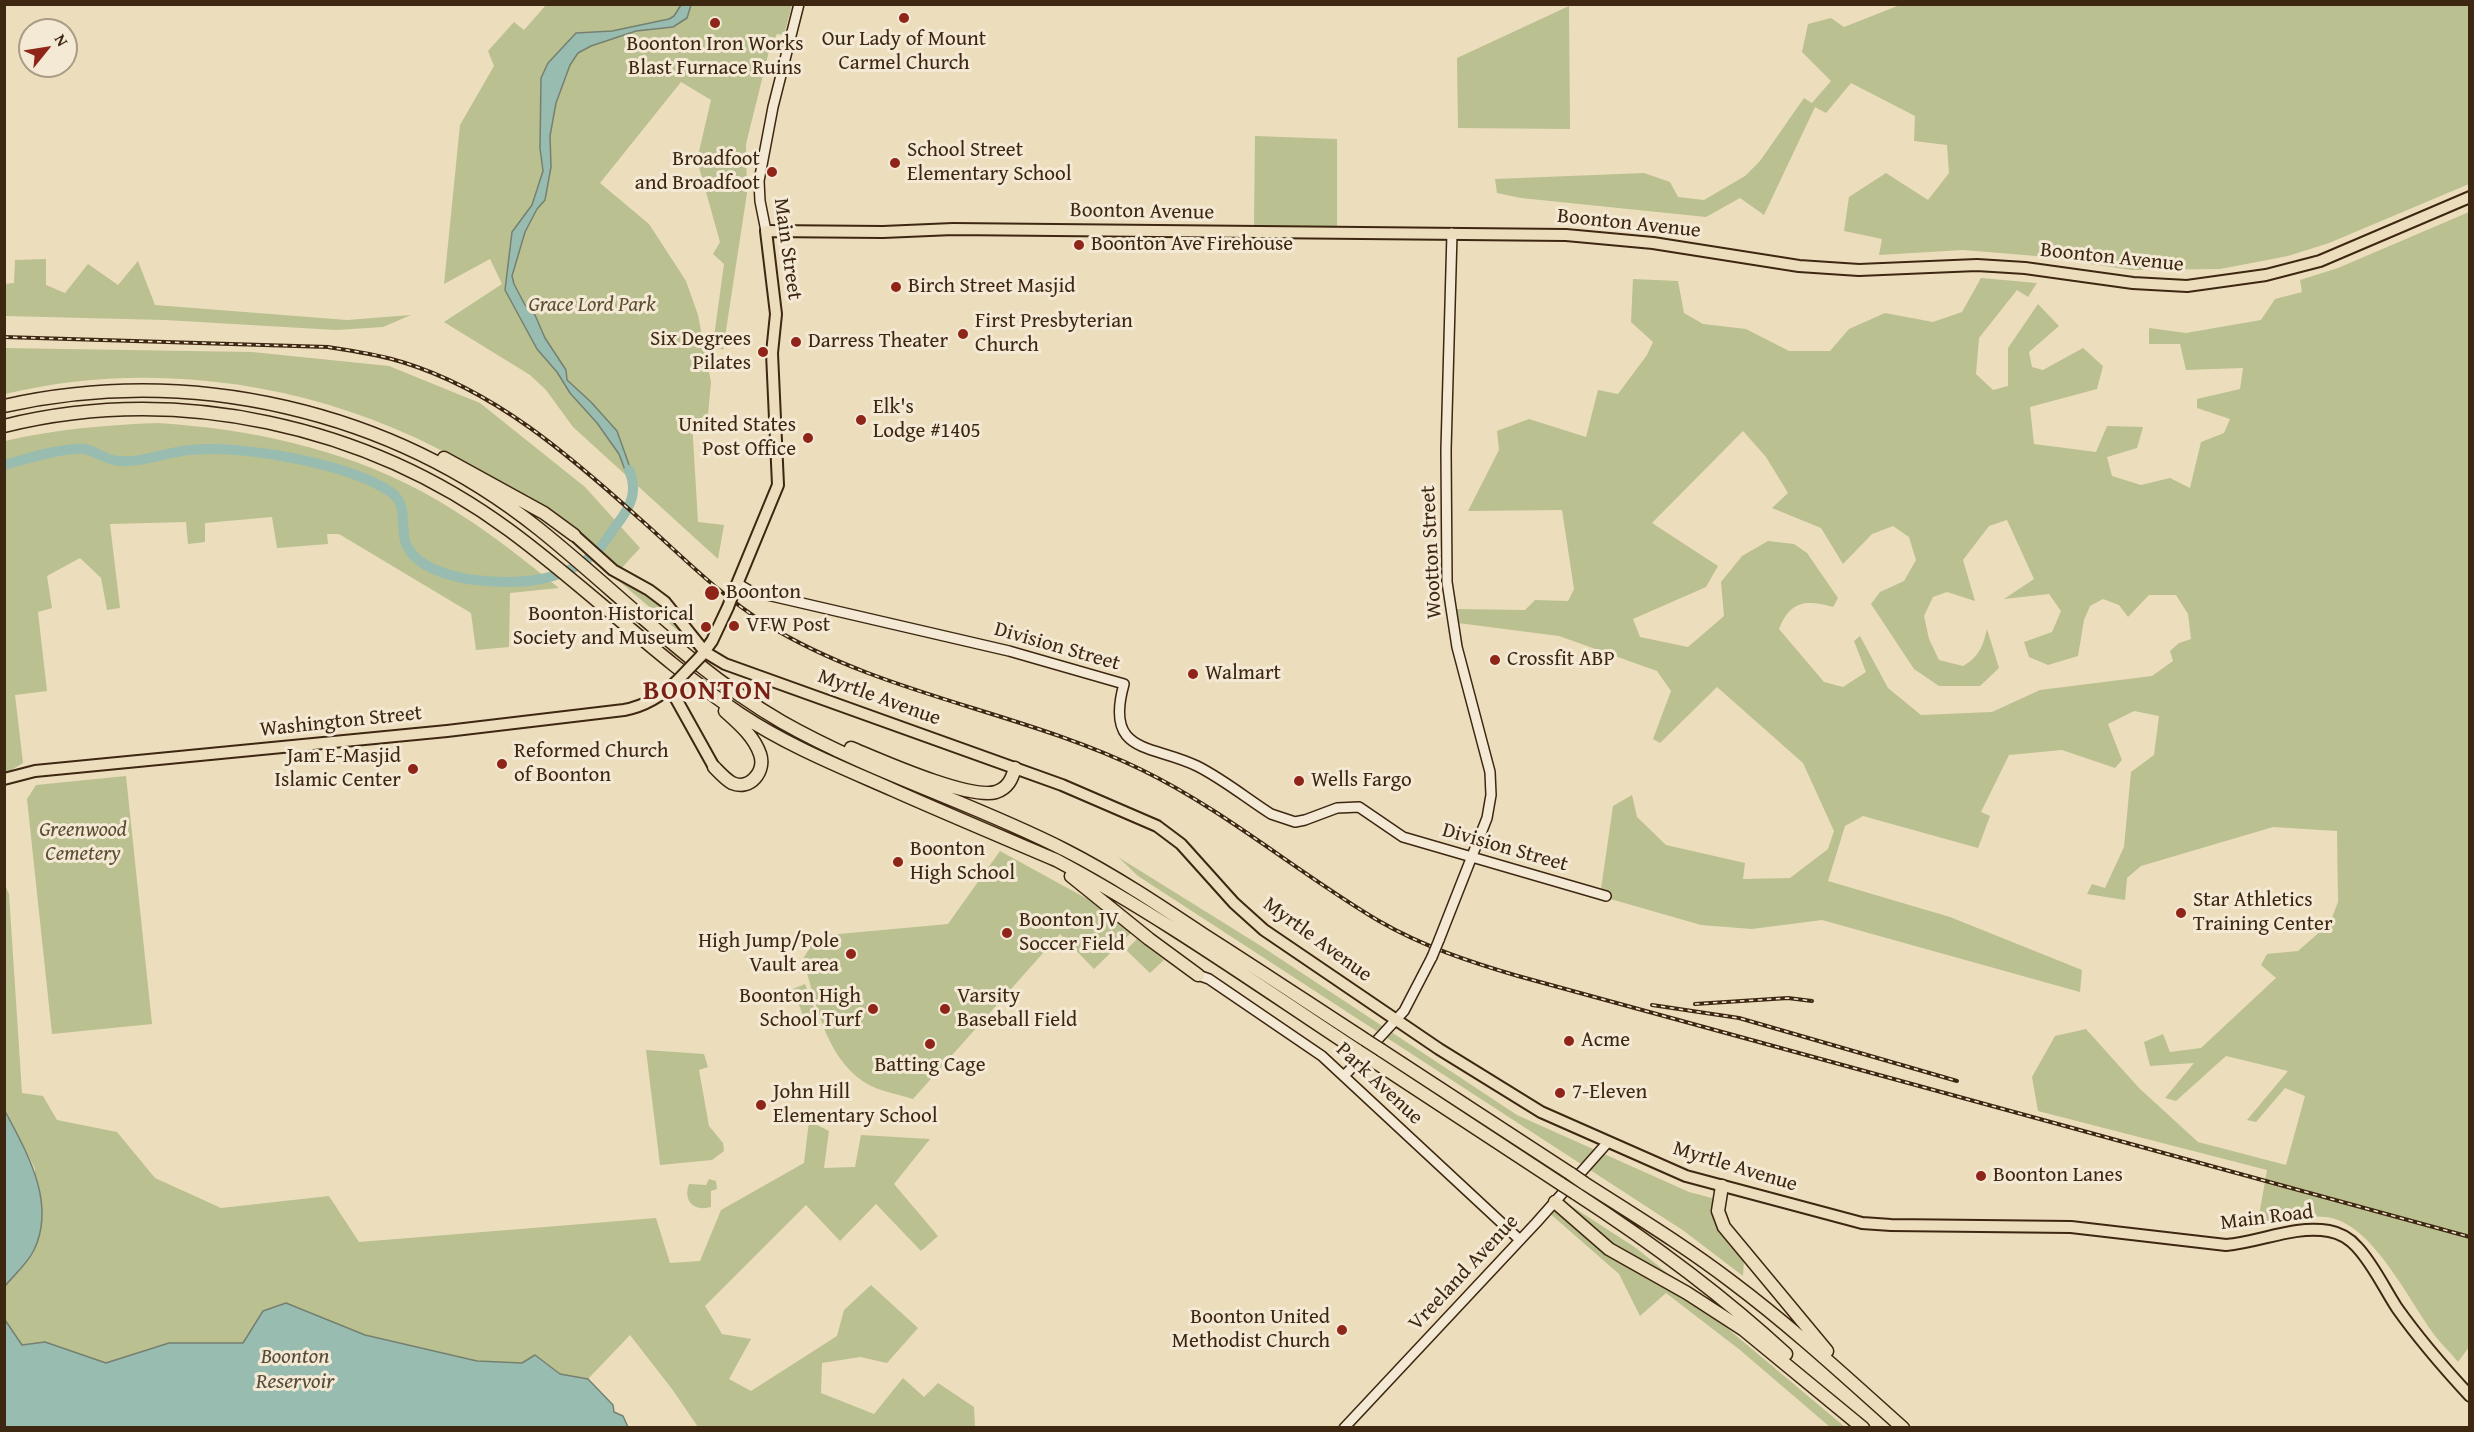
<!DOCTYPE html>
<html>
<head>
<meta charset="utf-8">
<style>
	body { margin:0 }
	#map { position:relative; width:2474px; height:1432px; overflow:hidden; background:#ecddbd; font-family:"Gentium Book Plus",serif }
	canvas { display:block }
	.frame { position:absolute; inset:0; border:6px solid #3e2711; pointer-events:none }
	.north { position:absolute; left:18px; top:18px; width:60px; height:60px; box-sizing:border-box; background:#f3e9d4; border:2px solid #ab9b86; border-radius:50%; rotate:60deg; font-size:16px; font-weight:700; line-height:24px; text-align:center; color:#3e2711 }
	.north::after { content:''; display:block; margin:auto; width:21px; height:27px; background:#8f2418; clip-path:polygon(50% 0,100% 100%,50% 72%,0 100%) }
</style>
</head>
<body>
<div id="map">
<canvas width="2474" height="1432"></canvas>
<div class="frame"></div>
<div class="north">N</div>
</div>
<script>
const context = document.querySelector('canvas').getContext('2d');
context.lineJoin = 'round';
function paint(path, color) {
  context.fillStyle = color;
  context.fill(path, 'evenodd');
}
function trace(path, color, width, dash) {
  context.strokeStyle = color;
  context.lineWidth = width;
  context.lineCap = dash ? 'butt' : 'round';
  context.setLineDash(dash || []);
  context.stroke(path);
}
function write(font, color, halo, rows, align = 'center') {
  context.font = font + ' "Gentium Book Plus",serif';
  context.lineWidth = 6;
  context.setLineDash([]);
  context.textBaseline = 'middle';
  context.strokeStyle = halo;
  context.fillStyle = color;
  for (const [text, x, y, turn = 0] of rows) {
    context.save();
    context.translate(x, y);
    context.rotate((+turn || 0) * Math.PI / 180);
    context.textAlign = isNaN(turn) ? turn : align;
    if (halo) context.strokeText(text, 0, 0);
    context.fillText(text, 0, 0);
    context.restore();
  }
}
paint(new Path2D(`
	M 546,5 L 792,5 L 784,35 L 777,34 L 769,51 L 746,144 L 747,193 L 723,350 L 713,344 L 724,264 L 713,254 L 720,242 L 697,160 L 711,100 L 681,82 L 600,183 L 649,224 L 686,281 L 698,315 L 711,382 L 708,415 L 692,422 L 698,522 L 724,525 L 718,559 L 573,427 L 546,390 L 530,375 L 444,322 L 502,284 L 490,259 L 444,284 L 460,125 L 494,66 L 488,51 L 514,22 L 524,30 Z
	M 1900,5 L 2469,5 L 2469,184 L 2329,243 L 2288,256 L 2220,269 L 2132,270 L 2036,256 L 1963,250 L 1879,255 L 1882,239 L 1844,231 L 1849,197 L 1886,173 L 1928,200 L 1949,173 L 1947,145 L 1914,141 L 1915,116 L 1851,83 L 1826,113 L 1815,107 L 1764,215 L 1740,198 L 1706,217 L 1521,198 L 1497,193 L 1495,179 L 1644,173 L 1670,182 L 1678,197 L 1704,200 L 1745,176 L 1760,161 L 1804,98 L 1812,103 L 1831,81 L 1802,52 L 1808,24 L 1831,18 L 1844,27 Z
	M 1569,6 L 1570,129 L 1458,128 L 1457,58 Z
	M 1255,136 L 1337,139 L 1337,226 L 1254,226 Z
	M 2469,212 L 2469,1347 L 2458,1362 C 2451,1353 2443,1346 2436,1337 C 2411,1304 2376,1231 2335,1219 C 2311,1212 2282,1222 2257,1227 L 2267,1170 L 2038,1111 L 2032,1077 L 2055,1036 L 2086,1029 L 2139,1088 L 2198,1142 L 2286,1165 L 2305,1096 L 2285,1088 L 2256,1122 L 2247,1120 L 2288,1071 L 2226,1056 L 2176,1101 L 2165,1098 L 2194,1063 L 2150,1066 L 2144,1042 L 2163,1034 L 2170,1052 L 2201,1048 L 2276,978 L 2261,965 L 2267,954 L 2298,951 L 2330,923 L 2338,902 L 2337,831 L 2273,827 L 2141,866 L 2127,878 L 2125,900 L 2087,894 L 2092,884 L 2105,888 L 2124,847 L 2131,772 L 2154,755 L 2159,716 L 2134,711 L 2108,724 L 2122,760 L 2115,768 L 2062,750 L 2009,755 L 1981,812 L 1990,816 L 1978,848 L 1863,816 L 1845,826 L 1828,881 L 1950,917 L 2082,970 L 2080,992 L 1822,920 L 1752,929 L 1701,925 L 1600,896 L 1613,806 L 1632,795 L 1637,817 L 1666,845 L 1745,863 L 1743,879 L 1790,878 L 1828,849 L 1834,831 L 1803,763 L 1717,687 L 1660,743 L 1653,739 L 1671,691 L 1657,671 L 1559,636 L 1458,623 L 1456,609 L 1525,610 L 1535,600 L 1568,601 L 1574,589 L 1562,510 L 1468,511 L 1499,450 L 1497,431 L 1529,419 L 1586,437 L 1598,390 L 1618,394 L 1647,355 L 1653,342 L 1631,322 L 1633,279 L 1678,281 L 1684,313 L 1703,324 L 1746,329 L 1789,351 L 1830,351 L 1849,329 L 1885,313 L 1933,322 L 1962,312 L 1981,278 L 2037,283 L 2028,297 L 2017,290 L 1979,338 L 1976,374 L 1993,390 L 2008,386 L 2008,348 L 2038,304 L 2059,326 L 2029,352 L 2032,367 L 2043,370 L 2083,348 L 2103,366 L 2097,389 L 2030,407 L 2034,444 L 2096,452 L 2107,426 L 2143,427 L 2137,448 L 2107,457 L 2112,476 L 2141,485 L 2170,478 L 2190,488 L 2201,442 L 2224,433 L 2230,419 L 2197,408 L 2197,399 L 2240,389 L 2243,368 L 2186,370 L 2180,344 L 2149,344 L 2149,328 L 2186,333 L 2261,320 L 2275,299 L 2302,292 L 2300,280 L 2338,268 ZM 1743,431 L 1766,457 L 1788,493 L 1772,508 L 1821,528 L 1843,564 L 1872,534 L 1893,526 L 1909,537 L 1916,560 L 1904,581 L 1880,592 L 1871,604 L 1914,669 L 1939,686 L 1980,686 L 1999,668 L 1987,629 C 1983,646 1979,657 1963,666 L 1939,660 L 1929,639 L 1924,616 L 1933,597 L 1947,592 L 1975,601 L 1963,560 L 1989,526 L 2007,520 L 2034,579 L 2004,599 L 2049,594 L 2061,611 L 2052,632 L 2024,642 L 2029,657 L 2048,665 L 2078,656 L 2084,620 L 2090,606 L 2103,599 L 2119,605 L 2128,617 L 2149,595 L 2176,595 L 2188,614 L 2191,639 L 2179,643 L 2170,651 L 2173,661 L 2152,676 L 2040,690 L 1992,712 L 1921,715 L 1888,688 L 1860,636 L 1854,641 L 1866,672 L 1843,687 L 1824,682 L 1779,629 C 1790,601 1805,599 1833,607 L 1838,598 L 1807,553 L 1794,544 L 1768,541 L 1742,556 L 1721,582 L 1724,616 L 1688,647 L 1640,637 L 1633,619 L 1706,587 L 1718,566 L 1652,523 Z
	M 46,259 L 46,285 L 65,293 L 88,264 L 118,285 L 138,261 L 155,305 L 347,320 L 411,315 L 383,327 L 336,330 L 165,320 L 5,316 L 5,284 L 14,283 L 15,260 Z
	M 4,348 L 252,352 L 389,366 L 480,403 L 585,487 L 640,548 L 617,573 L 666,605 L 694,644 C 658,614 622,584 586,553 C 557,529 529,504 497,483 C 355,389 170,354 5,394 Z
	M 158,423 C 250,429 340,448 421,491 C 471,518 516,553 559,588 L 510,593 L 509,647 L 476,650 L 471,613 L 339,534 L 327,534 L 328,544 L 277,548 L 272,517 L 205,523 L 205,542 L 188,544 L 186,522 L 110,524 L 120,608 L 107,610 L 101,578 L 80,558 L 47,576 L 52,608 L 38,612 L 47,691 L 15,695 L 23,763 L 13,769 L 5,784 L 5,441 C 57,429 105,425 158,423 Z
	M 126,776 L 152,1024 L 52,1034 L 27,799 L 36,785 Z
	M 1000,851 L 1113,913 L 1134,930 L 1094,969 L 1060,934 L 913,1099 C 898,1094 877,1091 864,1082 C 824,1055 816,1002 803,959 L 817,936 L 948,924 Z
	M 1118,857 L 1261,946 L 1517,1115 L 1689,1192 L 1712,1198 L 1715,1214 L 1744,1260 L 1743,1276 L 1684,1231 L 1138,876 Z
	M 4,883 L 9,894 L 22,1093 L 43,1096 L 57,1120 L 117,1132 L 155,1178 L 221,1208 L 329,1196 L 359,1242 L 656,1218 L 670,1263 L 700,1261 L 721,1210 L 804,1163 L 809,1121 L 829,1131 L 824,1168 L 855,1167 L 861,1135 L 930,1139 L 894,1184 L 938,1236 L 921,1251 L 876,1204 L 840,1241 L 806,1205 L 705,1306 L 722,1334 L 751,1339 L 729,1379 L 751,1391 L 837,1336 L 844,1310 L 871,1285 L 918,1328 L 887,1363 L 860,1357 L 822,1363 L 821,1393 L 874,1414 L 903,1378 L 924,1397 L 938,1383 L 974,1407 L 975,1427 L 698,1427 L 672,1389 L 630,1335 L 588,1379 L 560,1374 L 535,1355 L 522,1363 L 477,1361 L 365,1335 L 286,1303 L 263,1311 L 243,1343 L 169,1343 L 106,1363 L 45,1342 L 22,1345 L 5,1320 L 5,1286 L 34,1252 L 35,1169 L 5,1109 Z
	M 1137,939 L 1164,960 L 1150,973 L 1126,950 Z
	M 805,984 L 820,1024 L 808,1029 L 793,989 Z
	M 646,1050 L 704,1054 L 708,1067 L 699,1070 L 709,1126 L 723,1143 L 724,1151 L 712,1160 L 660,1165 Z
	M 709,1179 L 716,1181 L 717,1189 L 711,1191 L 711,1207 C 693,1212 683,1200 689,1184 L 706,1185 Z
	M 1559,1198 L 1636,1248 L 1712,1309 L 1709,1313 L 1845,1427 L 1830,1427 L 1740,1350 L 1666,1293 L 1640,1316 L 1619,1274 L 1547,1211 Z`), '#bac08f');
const water = new Path2D(`
	M 681,5 L 691,5 L 687,18 L 673,27 L 636,31 L 591,46 L 578,53 L 570,65 L 556,103 L 550,136 L 551,167 L 545,200 L 537,209 L 525,232 L 512,276 L 514,284 L 525,305 L 535,315 L 545,338 L 566,370 L 567,380 L 591,402 L 617,431 L 637,487 L 628,478 L 619,454 L 597,423 L 570,393 L 557,372 L 537,349 L 505,290 L 512,232 L 532,205 L 543,171 L 540,148 L 541,78 L 548,63 L 576,33 L 612,31 L 669,19 L 674,16 Z
	M 4,1109 C 26,1151 57,1202 34,1250 C 28,1263 14,1275 5,1286 Z
	M 286,1303 L 365,1335 L 477,1361 L 522,1363 L 535,1355 L 560,1374 L 588,1379 L 613,1405 L 614,1412 L 623,1416 L 628,1427 L 5,1427 L 5,1320 L 22,1345 L 45,1342 L 106,1363 L 169,1343 L 243,1343 L 263,1311 Z`);
paint(water, '#99bcb1');
trace(water, '#758071', 1.5);
trace(new Path2D(`
	M 4,465 C 26,459 63,447 85,449 C 96,451 107,461 119,461 C 142,463 167,452 190,450 C 240,444 351,464 392,493 C 408,505 400,527 406,544 C 415,566 446,575 467,579 C 513,585 563,585 599,549 C 606,541 611,532 618,523 C 631,506 638,491 629,470`), '#99bcb1', 10);
const secondary = new Path2D(`
	M 766,231 L 760,201 L 759,181 L 773,107 L 799,4
	M 738,584 L 750,591 L 1009,651 L 1124,684 C 1104,755 1152,744 1197,766 C 1223,779 1246,798 1271,814 L 1295,822 L 1305,820 L 1337,808 L 1359,807 L 1403,837 L 1606,896
	M 1439,940 L 1487,818 L 1491,795 L 1490,772 L 1457,647 L 1447,582 L 1446,450 L 1452,233
	M 1198,975 L 1209,979 L 1322,1056 L 1520,1240
	M 1345,1075 L 1404,1011 L 1432,957
	M 1344,1428 L 1536,1223 L 1608,1142`);
const primary = new Path2D(`
	M 574,535 L 613,570 L 649,590 L 665,602 L 705,652 L 725,664 L 1062,785 L 1157,826 L 1181,844 L 1234,903 L 1264,930 L 1439,1049 L 1541,1112 L 1686,1176 L 1862,1223 L 1891,1225 L 2071,1227 L 2226,1245 C 2261,1242 2294,1225 2329,1231 C 2340,1233 2350,1239 2357,1247 C 2373,1264 2384,1288 2397,1308 C 2419,1339 2444,1368 2470,1396
	M 735,589 L 778,485 L 772,353 L 776,314 L 766,231 L 883,232 L 953,229 L 1566,235 L 1653,243 L 1799,266 L 1859,270 L 1977,265 L 2025,268 L 2133,283 L 2187,286 L 2266,275 L 2320,261 L 2470,197
	M 701,656 L 712,641 L 728,607
	M 670,688 L 714,767
	M 4,779 L 35,771 L 447,731 L 624,710 C 646,706 663,695 678,680`);
const highway = new Path2D(`
	M 4,406 C 191,364 390,410 539,529 C 620,594 692,670 782,722 C 872,773 973,803 1065,850 C 1114,875 1159,905 1204,935 C 1259,970 1313,1006 1367,1041
	M 4,426 C 178,383 366,425 509,530 C 588,588 658,659 740,714 C 788,746 841,767 893,790 C 947,814 1002,837 1056,860 C 1161,916 1259,986 1358,1051
	M 444,458 L 544,513 L 574,535
	M 851,748 C 880,760 969,800 996,792 C 1008,788 1012,779 1015,768
	M 714,767 C 719,772 725,779 732,783 C 750,791 766,771 760,754 C 754,736 738,723 725,711
	M 1071,876 L 1149,939 L 1198,975
	M 1381,1050 L 1571,1174
	M 1372,1060 L 1561,1184
	M 1584,1183 C 1634,1215 1685,1246 1732,1282 C 1792,1327 1847,1378 1903,1428
	M 1722,1186 L 1718,1211 L 1724,1227 L 1827,1351
	M 1575,1193 C 1649,1241 1720,1293 1786,1354
	M 1555,1202 L 1609,1249 L 1687,1293 L 1744,1330 L 1863,1428`);
trace(secondary, '#3e2711', 12);
trace(primary, '#3e2711', 14);
trace(highway, '#3e2711', 15);
trace(secondary, '#f3e9d4', 9);
trace(primary, '#ecddbd', 10);
trace(highway, '#ecddbd', 12);
const rail = new Path2D(`
	M 4,337 L 328,347 C 352,351 377,354 402,362 C 494,390 569,455 640,519 C 681,555 718,594 766,624 C 881,695 1021,711 1142,770 C 1226,811 1298,873 1379,921 C 1422,946 1470,962 1518,976 L 2470,1237
	M 1695,1004 L 1788,998 L 1812,1001
	M 1652,1005 L 1739,1018 L 1957,1081`);
trace(rail, '#3e2711', 4);
trace(rail, '#f3e9d4', 1.5, [4.5]);
const secondaryBridge = new Path2D(`
	M 1432,957 L 1439,940`);
const primaryBridge = new Path2D(`
	M 728,607 L 735,589
	M 678,680 L 701,656`);
const highwayBridge = new Path2D(`
	M 1367,1041 L 1381,1050
	M 1358,1051 L 1372,1060
	M 1571,1174 L 1584,1183
	M 1561,1184 L 1575,1193`);
trace(secondaryBridge, '#3e2711', 12, []);
trace(primaryBridge, '#3e2711', 14, []);
trace(highwayBridge, '#3e2711', 15, []);
trace(secondaryBridge, '#f3e9d4', 9);
trace(primaryBridge, '#ecddbd', 10);
trace(highwayBridge, '#ecddbd', 12);
for (const [x, y, r, color] of [
	[904,18,6,"#8f2418"],
	[715,23,6,"#8f2418"],
	[895,163,6,"#8f2418"],
	[772,172,6,"#8f2418"],
	[1079,245,6,"#8f2418"],
	[896,287,6,"#8f2418"],
	[963,334,6,"#8f2418"],
	[796,342,6,"#8f2418"],
	[763,352,6,"#8f2418"],
	[861,420,6,"#8f2418"],
	[808,438,6,"#8f2418"],
	[712,593,8,"#8f2418"],
	[734,626,6,"#8f2418"],
	[706,627,6,"#8f2418"],
	[1495,660,6,"#8f2418"],
	[1193,674,6,"#8f2418"],
	[502,764,6,"#8f2418"],
	[413,769,6,"#8f2418"],
	[1299,781,6,"#8f2418"],
	[898,862,6,"#8f2418"],
	[2181,913,6,"#8f2418"],
	[1007,933,6,"#8f2418"],
	[851,954,6,"#8f2418"],
	[873,1009,6,"#8f2418"],
	[945,1009,6,"#8f2418"],
	[1569,1041,6,"#8f2418"],
	[930,1044,6,"#8f2418"],
	[1560,1093,6,"#8f2418"],
	[761,1105,6,"#8f2418"],
	[1981,1176,6,"#8f2418"],
	[1342,1330,6,"#8f2418"]
]) {
  const dot = new Path2D();
  dot.arc(x, y, r, 0, 2 * Math.PI);
  context.fillStyle = color;
  context.fill(dot);
  trace(dot, '#f3e9d4', 2);
}
write('21px', '#3e2711', '#f3e9d4', [
	["Our Lady of Mount",904,40,"center"],
	["Carmel Church",904,64,"center"],
	["Boonton Iron Works",715,45,"center"],
	["Blast Furnace Ruins",715,69,"center"],
	["School Street",907,151],
	["Elementary School",907,175],
	["Broadfoot",760,160,"right"],
	["and Broadfoot",760,184,"right"],
	["Boonton Ave Firehouse",1091,245],
	["Birch Street Masjid",908,287],
	["First Presbyterian",975,322],
	["Church",975,346],
	["Six Degrees",751,340,"right"],
	["Pilates",751,364,"right"],
	["Darress Theater",808,342],
	["Elk's",873,408],
	["Lodge #1405",873,432],
	["United States",796,426,"right"],
	["Post Office",796,450,"right"],
	["Boonton",726,593],
	["Boonton Historical",694,615,"right"],
	["Society and Museum",694,639,"right"],
	["VFW Post",746,626],
	["Crossfit ABP",1507,660],
	["Walmart",1205,674],
	["Reformed Church",514,752],
	["of Boonton",514,776],
	["Jam E-Masjid",401,757,"right"],
	["Islamic Center",401,781,"right"],
	["Wells Fargo",1311,781],
	["Boonton",910,850],
	["High School",910,874],
	["Star Athletics",2193,901],
	["Training Center",2193,925],
	["Boonton JV",1019,921],
	["Soccer Field",1019,945],
	["High Jump/Pole",839,942,"right"],
	["Vault area",839,966,"right"],
	["Boonton High",861,997,"right"],
	["School Turf",861,1021,"right"],
	["Varsity",957,997],
	["Baseball Field",957,1021],
	["Acme",1581,1041],
	["Batting Cage",930,1066,"center"],
	["John Hill",773,1093],
	["Elementary School",773,1117],
	["7-Eleven",1572,1093],
	["Boonton Lanes",1993,1176],
	["Boonton United",1330,1318,"right"],
	["Methodist Church",1330,1342,"right"]
], 'left');
write('21px', '#3e2711', '#f3e9d4', [
	["Boonton Avenue",1142,212,1],
	["Boonton Avenue",1629,224,6],
	["Main Street",787,249,82],
	["Boonton Avenue",2112,258,6],
	["Wootton Street",1432,552,-93],
	["Division Street",1057,647,16],
	["Myrtle Avenue",879,698,20],
	["Washington Street",341,722,-6],
	["Division Street",1505,848,16],
	["Myrtle Avenue",1317,940,36],
	["Park Avenue",1379,1084,43],
	["Myrtle Avenue",1735,1167,17],
	["Main Road",2267,1218,-7],
	["Vreeland Avenue",1464,1273,-47]
]);
write('italic 21px', '#5d4d30', '#f3e9d4', [
	["Grace Lord Park",592,306],
	["Greenwood",83,831],
	["Cemetery",83,855]
]);
write('italic 22px', '#554c39', '#f3e9d4', [
	["Boonton",295,1357],
	["Reservoir",295,1382]
]);
context.letterSpacing = '1.5px';
write('bold 27px', '#7a1f14', '#f3e9d4', [
	["BOONTON",708,692]
]);
context.letterSpacing = '0px';
</script>
</body>
</html>
